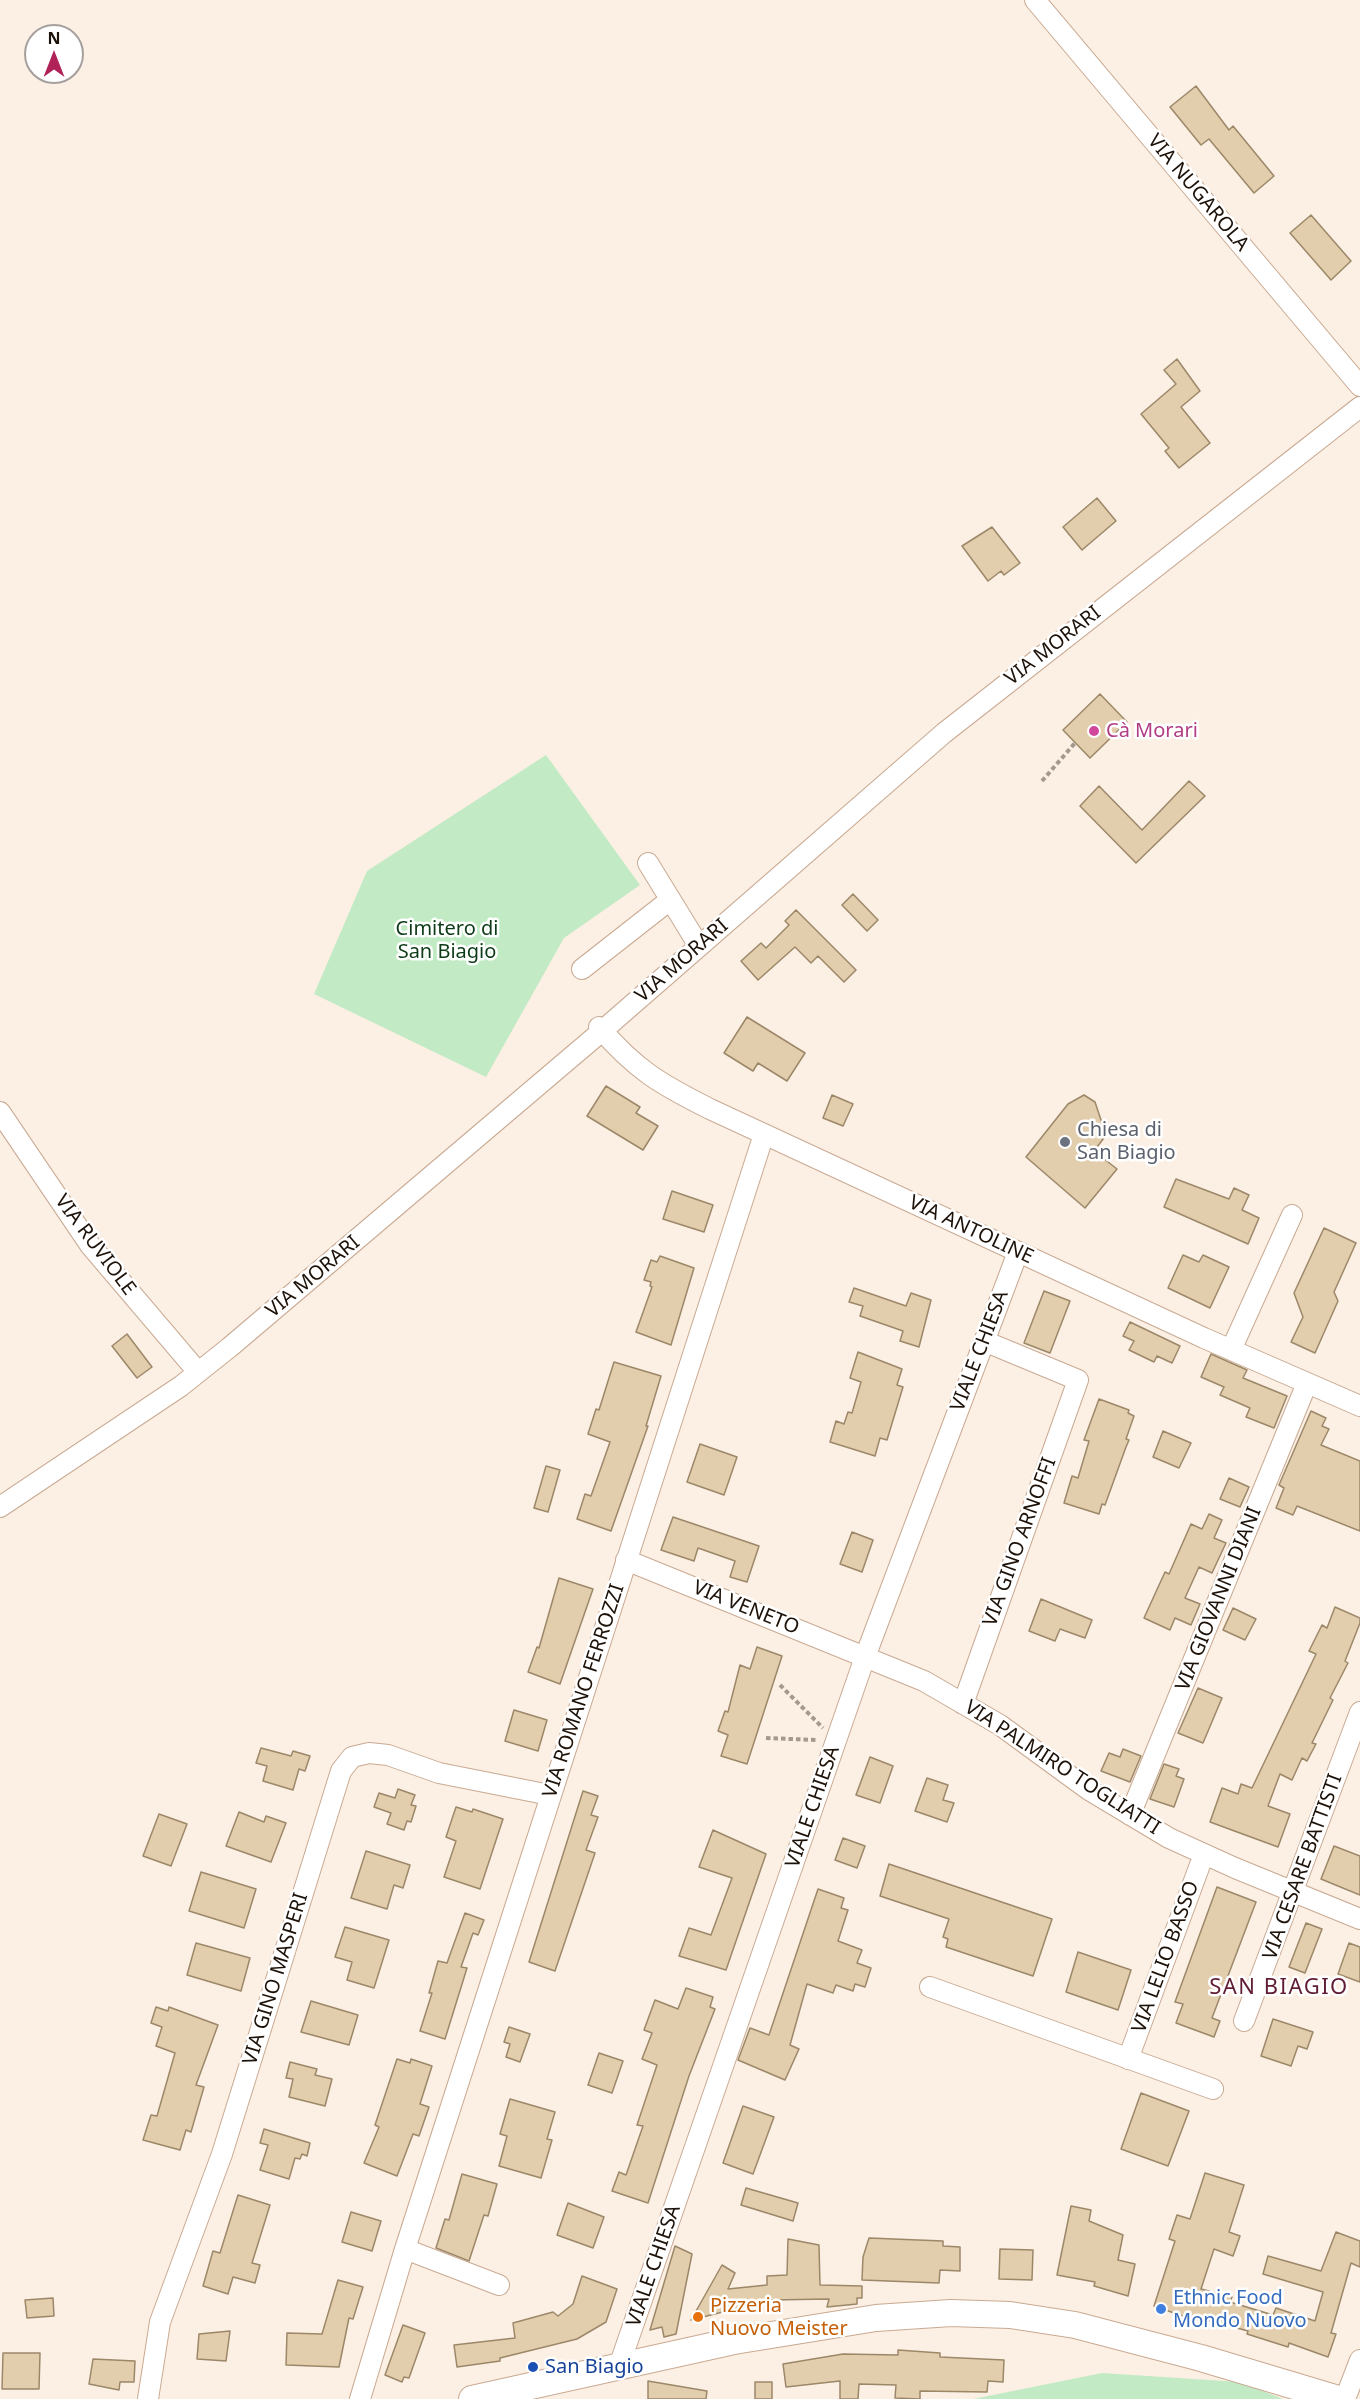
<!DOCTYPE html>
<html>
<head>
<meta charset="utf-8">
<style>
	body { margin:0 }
	#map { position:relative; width:1360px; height:2399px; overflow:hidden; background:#fcefe4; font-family:"Noto Sans",sans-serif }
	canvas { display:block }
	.north { position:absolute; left:24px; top:24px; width:60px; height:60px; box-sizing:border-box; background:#fff; border:2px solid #a5a09d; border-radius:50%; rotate:0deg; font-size:16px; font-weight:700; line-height:24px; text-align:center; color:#1d1209 }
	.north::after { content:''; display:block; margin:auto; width:21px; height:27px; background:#b12259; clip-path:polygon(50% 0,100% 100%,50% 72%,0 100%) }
</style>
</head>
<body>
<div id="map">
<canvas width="1360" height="2399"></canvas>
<div class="north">N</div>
</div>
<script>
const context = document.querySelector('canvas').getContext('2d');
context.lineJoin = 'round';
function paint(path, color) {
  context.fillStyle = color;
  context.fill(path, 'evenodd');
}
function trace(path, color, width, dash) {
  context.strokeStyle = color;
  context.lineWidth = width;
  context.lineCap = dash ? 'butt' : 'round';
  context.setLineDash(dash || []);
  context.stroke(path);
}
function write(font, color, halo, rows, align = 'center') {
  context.font = font + ' "Noto Sans",sans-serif';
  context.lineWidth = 5;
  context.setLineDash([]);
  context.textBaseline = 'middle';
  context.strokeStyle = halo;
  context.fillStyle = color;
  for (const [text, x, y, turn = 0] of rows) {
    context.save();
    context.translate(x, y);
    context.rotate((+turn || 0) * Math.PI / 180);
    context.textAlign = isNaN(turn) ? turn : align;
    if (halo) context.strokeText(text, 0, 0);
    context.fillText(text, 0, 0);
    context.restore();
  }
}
paint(new Path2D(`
	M 546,755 L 640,885 L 564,938 L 486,1077 L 314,994 L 367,871 Z
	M 1102,2373 L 1240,2382 L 1283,2399 L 973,2399 Z`), '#c2ebc5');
const building = new Path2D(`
	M 1196,86 L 1229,130 L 1233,126 L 1274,176 L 1254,193 L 1209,139 L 1201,145 L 1170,107 Z
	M 1311,215 L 1351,261 L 1331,280 L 1290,233 Z
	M 1177,359 L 1200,391 L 1181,407 L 1210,443 L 1179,468 L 1165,451 L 1169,448 L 1141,414 L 1176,384 L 1164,370 Z
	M 1097,498 L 1116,521 L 1082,550 L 1063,527 Z
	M 992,527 L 1020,563 L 1004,575 L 1001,571 L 988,581 L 962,546 Z
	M 1100,694 L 1127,722 L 1090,758 L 1063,730 Z
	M 1189,781 L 1205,796 L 1136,863 L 1080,806 L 1099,786 L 1142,830 Z
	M 853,894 L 878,920 L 867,931 L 842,905 Z
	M 796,910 L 856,970 L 844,982 L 818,956 L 811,963 L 795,947 L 758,980 L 741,961 L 761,943 L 766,948 L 789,925 L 785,921 Z
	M 747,1017 L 805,1053 L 787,1081 L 758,1063 L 753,1071 L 724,1053 Z
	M 606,1086 L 640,1107 L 636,1113 L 658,1126 L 643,1150 L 587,1116 Z
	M 832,1095 L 853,1104 L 843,1126 L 823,1118 Z
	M 1084,1095 L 1095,1102 L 1101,1120 L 1110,1130 L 1094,1151 L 1117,1169 L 1085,1208 L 1026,1157 L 1068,1104 Z
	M 1176,1179 L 1229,1199 L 1234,1188 L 1249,1195 L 1242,1210 L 1259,1218 L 1248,1244 L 1164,1207 Z
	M 672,1191 L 713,1205 L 704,1232 L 663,1219 Z
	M 1324,1228 L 1356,1243 L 1334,1292 L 1338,1301 L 1315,1353 L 1291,1342 L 1303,1317 L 1294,1293 Z
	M 1183,1255 L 1199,1262 L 1203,1255 L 1229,1267 L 1210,1308 L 1168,1288 Z
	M 660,1256 L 694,1268 L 671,1345 L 636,1332 L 652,1287 L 650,1286 L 651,1282 L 644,1280 L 651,1260 L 657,1262 Z
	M 854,1288 L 906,1306 L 911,1293 L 931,1300 L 919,1347 L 900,1341 L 903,1331 L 860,1316 L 863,1306 L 849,1302 Z
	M 1044,1291 L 1070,1301 L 1050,1353 L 1024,1343 Z
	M 1130,1322 L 1180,1346 L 1172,1363 L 1157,1356 L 1154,1362 L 1129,1350 L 1134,1341 L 1123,1336 Z
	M 127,1334 L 152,1367 L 137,1378 L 112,1346 Z
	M 858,1352 L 902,1369 L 897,1385 L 903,1387 L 887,1440 L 880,1438 L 875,1456 L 830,1442 L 836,1421 L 844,1424 L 848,1412 L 852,1413 L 861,1382 L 850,1378 Z
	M 1211,1354 L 1247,1370 L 1243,1378 L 1287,1396 L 1274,1428 L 1246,1417 L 1250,1408 L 1220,1395 L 1224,1387 L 1201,1377 Z
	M 614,1362 L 661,1376 L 646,1426 L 648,1426 L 611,1531 L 577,1519 L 585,1494 L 591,1496 L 610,1442 L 588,1434 L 596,1409 L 599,1410 Z
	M 1099,1399 L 1129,1410 L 1128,1413 L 1134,1416 L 1126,1439 L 1129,1440 L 1126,1447 L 1105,1505 L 1102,1504 L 1099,1514 L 1064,1503 L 1072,1476 L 1078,1478 L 1089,1441 L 1084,1440 Z
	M 1311,1411 L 1326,1418 L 1322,1426 L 1329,1429 L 1321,1445 L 1360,1461 L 1360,1531 L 1297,1506 L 1293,1515 L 1276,1508 L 1284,1488 L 1279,1485 Z
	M 1163,1431 L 1191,1443 L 1179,1468 L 1153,1457 Z
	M 700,1444 L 737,1457 L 724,1495 L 687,1482 Z
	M 546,1466 L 560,1470 L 548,1512 L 534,1508 Z
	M 1229,1478 L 1249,1487 L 1240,1507 L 1220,1499 Z
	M 1209,1514 L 1222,1520 L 1214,1538 L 1226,1543 L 1212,1573 L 1199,1567 L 1185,1598 L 1200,1604 L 1191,1625 L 1175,1618 L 1170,1630 L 1144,1618 L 1165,1572 L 1169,1574 L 1191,1524 L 1202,1529 Z
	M 673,1517 L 759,1546 L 747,1582 L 730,1577 L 735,1561 L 698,1548 L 694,1561 L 661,1550 Z
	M 852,1532 L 873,1540 L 862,1572 L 840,1564 Z
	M 559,1578 L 593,1589 L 560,1684 L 528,1672 L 537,1647 L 539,1648 Z
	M 1041,1599 L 1092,1620 L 1085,1638 L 1060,1629 L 1055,1641 L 1029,1631 Z
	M 1335,1607 L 1360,1618 L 1360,1623 L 1345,1661 L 1348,1663 L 1330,1698 L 1333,1700 L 1312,1743 L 1316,1744 L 1307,1761 L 1302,1758 L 1292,1780 L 1280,1774 L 1268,1806 L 1290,1814 L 1278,1847 L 1210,1822 L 1222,1788 L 1238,1794 L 1241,1784 L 1252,1788 L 1316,1654 L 1309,1651 L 1322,1625 L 1327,1628 Z
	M 1233,1608 L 1256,1619 L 1245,1640 L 1223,1630 Z
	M 757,1647 L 782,1656 L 747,1764 L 721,1756 L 728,1735 L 718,1731 L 725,1711 L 728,1712 L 740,1665 L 750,1669 Z
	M 1198,1688 L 1222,1698 L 1203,1743 L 1178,1733 Z
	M 514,1710 L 547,1720 L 538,1751 L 505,1741 Z
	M 261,1748 L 291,1756 L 293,1751 L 310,1756 L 305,1771 L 299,1769 L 293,1790 L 263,1781 L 267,1766 L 256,1763 Z
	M 1123,1749 L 1141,1756 L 1130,1782 L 1101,1771 L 1109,1753 L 1120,1757 Z
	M 870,1757 L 893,1766 L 880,1803 L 856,1795 Z
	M 1164,1764 L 1179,1769 L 1176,1776 L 1184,1779 L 1174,1807 L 1150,1799 Z
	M 927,1778 L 948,1785 L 943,1800 L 954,1803 L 947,1822 L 915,1811 Z
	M 398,1789 L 415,1795 L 411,1805 L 416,1806 L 411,1822 L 407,1821 L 404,1830 L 387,1824 L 391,1813 L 374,1807 L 379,1793 L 395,1798 Z
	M 583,1791 L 598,1796 L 591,1815 L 598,1817 L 586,1850 L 595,1853 L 555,1971 L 529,1962 Z
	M 456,1807 L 472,1812 L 473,1809 L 503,1819 L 480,1889 L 444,1877 L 456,1841 L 446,1837 Z
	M 239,1812 L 264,1822 L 266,1816 L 286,1823 L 271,1862 L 226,1846 Z
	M 159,1814 L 187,1824 L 171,1866 L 143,1856 Z
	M 713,1830 L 766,1854 L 726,1970 L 679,1956 L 689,1928 L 711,1935 L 732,1878 L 699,1867 Z
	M 843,1838 L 865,1846 L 857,1868 L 835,1860 Z
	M 1334,1846 L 1360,1856 L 1360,1895 L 1321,1879 Z
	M 366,1851 L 410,1865 L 403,1888 L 394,1885 L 387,1909 L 351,1898 Z
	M 889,1864 L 1052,1919 L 1033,1976 L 946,1947 L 948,1939 L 943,1937 L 949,1919 L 880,1896 Z
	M 201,1872 L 256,1889 L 244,1928 L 189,1911 Z
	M 1217,1887 L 1256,1902 L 1212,2018 L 1220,2021 L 1214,2037 L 1176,2023 L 1183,2004 L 1175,2002 Z
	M 818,1889 L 844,1898 L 841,1908 L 848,1910 L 838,1941 L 862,1950 L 857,1963 L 871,1968 L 865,1987 L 855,1984 L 853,1991 L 836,1985 L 833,1993 L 807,1984 L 790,2045 L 799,2049 L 785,2080 L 738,2060 L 750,2028 L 769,2035 Z
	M 465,1913 L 484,1920 L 478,1935 L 473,1933 L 461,1967 L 467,1968 L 445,2039 L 420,2031 L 432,1993 L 429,1993 L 438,1961 L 447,1963 Z
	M 1306,1923 L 1322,1929 L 1305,1973 L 1289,1967 Z
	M 345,1927 L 389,1940 L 374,1988 L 347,1980 L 352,1962 L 335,1957 Z
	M 196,1943 L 250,1958 L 241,1991 L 187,1975 Z
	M 1349,1943 L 1360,1947 L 1360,1982 L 1338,1974 Z
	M 1078,1952 L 1131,1970 L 1118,2010 L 1066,1992 Z
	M 686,1988 L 713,1997 L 710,2007 L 715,2009 L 689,2076 L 648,2203 L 612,2191 L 619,2172 L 626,2175 L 643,2126 L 637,2125 L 657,2065 L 642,2059 L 652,2033 L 644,2030 L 655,2000 L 678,2009 Z
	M 311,2001 L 358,2015 L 349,2045 L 301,2032 Z
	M 156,2007 L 168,2011 L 169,2007 L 218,2025 L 196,2085 L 204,2087 L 191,2132 L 186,2130 L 180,2150 L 143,2140 L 151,2115 L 157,2116 L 175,2053 L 156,2046 L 162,2027 L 151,2023 Z
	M 1273,2019 L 1313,2032 L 1307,2049 L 1298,2046 L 1291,2066 L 1261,2056 Z
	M 509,2027 L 530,2034 L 520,2062 L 506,2057 L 510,2044 L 504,2042 Z
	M 599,2053 L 623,2061 L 612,2093 L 588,2085 Z
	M 397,2059 L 410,2063 L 411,2059 L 432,2066 L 420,2104 L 429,2107 L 419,2136 L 413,2134 L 397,2176 L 364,2163 L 379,2127 L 375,2125 Z
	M 290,2062 L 317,2069 L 315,2075 L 332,2079 L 325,2106 L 289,2097 L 293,2079 L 286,2078 Z
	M 1141,2093 L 1189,2111 L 1168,2166 L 1121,2149 Z
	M 510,2099 L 555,2112 L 547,2139 L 552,2140 L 541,2178 L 499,2166 L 507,2136 L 500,2134 Z
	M 743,2106 L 774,2117 L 753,2174 L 723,2163 Z
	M 264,2129 L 310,2143 L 307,2156 L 302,2154 L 300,2159 L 295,2158 L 289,2179 L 260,2170 L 268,2145 L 260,2143 Z
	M 1205,2173 L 1244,2185 L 1229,2232 L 1240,2236 L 1233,2256 L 1214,2249 L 1201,2289 L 1232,2297 L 1230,2302 L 1273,2315 L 1276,2308 L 1315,2321 L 1323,2292 L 1263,2274 L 1268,2256 L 1321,2271 L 1336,2232 L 1360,2241 L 1360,2267 L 1351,2263 L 1331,2333 L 1336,2334 L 1328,2357 L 1289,2343 L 1288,2347 L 1247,2334 L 1248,2331 L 1192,2316 L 1191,2319 L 1154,2306 L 1175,2241 L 1169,2239 L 1177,2215 L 1190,2219 Z
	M 462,2174 L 497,2184 L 488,2216 L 484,2215 L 469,2261 L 436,2248 L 445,2219 L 449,2220 Z
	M 746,2188 L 798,2203 L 793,2221 L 741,2205 Z
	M 238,2195 L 270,2205 L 252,2263 L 260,2265 L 255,2283 L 233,2277 L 228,2294 L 203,2286 L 213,2251 L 220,2253 Z
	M 568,2203 L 604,2217 L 593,2248 L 557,2235 Z
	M 1071,2206 L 1091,2210 L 1089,2221 L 1123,2235 L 1118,2260 L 1135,2264 L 1128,2296 L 1094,2286 L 1095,2282 L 1057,2275 Z
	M 351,2212 L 381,2221 L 372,2251 L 342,2242 Z
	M 869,2238 L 943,2241 L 943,2246 L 960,2247 L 960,2271 L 940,2270 L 939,2283 L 862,2280 L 863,2257 Z
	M 788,2239 L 819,2245 L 820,2285 L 862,2286 L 862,2298 L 857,2298 L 857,2304 L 827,2307 L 829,2299 L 770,2300 L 691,2320 L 722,2265 L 735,2273 L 728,2289 L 767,2285 L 767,2276 L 787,2275 Z
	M 675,2246 L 692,2254 L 676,2334 L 664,2337 L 662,2327 L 650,2330 Z
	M 1000,2249 L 1033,2250 L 1032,2280 L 999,2279 Z
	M 582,2276 L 617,2289 L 606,2322 L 577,2339 L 500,2358 L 500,2361 L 457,2367 L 454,2345 L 515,2338 L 513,2323 L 553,2312 L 558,2316 L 573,2304 Z
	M 338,2280 L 363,2287 L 353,2319 L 349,2318 L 339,2367 L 286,2365 L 287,2333 L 322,2334 Z
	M 53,2298 L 54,2316 L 27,2318 L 25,2300 Z
	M 403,2325 L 425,2333 L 409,2378 L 404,2377 L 402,2382 L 385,2375 Z
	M 230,2331 L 226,2361 L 197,2359 L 199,2334 Z
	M 898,2350 L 940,2353 L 940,2357 L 1004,2360 L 1003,2382 L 988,2381 L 987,2392 L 920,2391 L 920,2399 L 895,2398 L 896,2385 L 859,2384 L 858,2399 L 840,2399 L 840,2381 L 786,2387 L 783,2364 L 843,2354 L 898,2355 Z
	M 3,2353 L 40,2353 L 39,2389 L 2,2389 Z
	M 93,2359 L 135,2361 L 134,2382 L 120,2382 L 119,2390 L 89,2384 Z
	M 648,2381 L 707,2391 L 706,2399 L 648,2399 Z
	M 755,2382 L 772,2382 L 772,2399 L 755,2399 Z`);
paint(building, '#e2cdac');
trace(building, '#9c8869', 1.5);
const minor = new Path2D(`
	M 1035,0 L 1360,386
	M 648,863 L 699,946
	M 582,969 L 670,900
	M 599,1027 C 636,1070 660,1084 710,1109 L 1204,1338 L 1360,1406
	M 0,1112 L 90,1245 L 198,1372
	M 1231,1350 L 1292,1215
	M 0,1507 L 181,1386 L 230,1347 L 602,1031 L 944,733 L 1360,407
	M 626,1560 L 924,1681 L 1000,1725 L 1089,1790 L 1169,1838 L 1235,1868 L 1360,1919
	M 963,1704 L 1078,1380 L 984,1341
	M 1130,1815 L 1307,1383
	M 930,1987 L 1213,2089
	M 1244,2021 L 1360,1712
	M 1128,2059 L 1204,1854
	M 405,2249 L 499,2285
	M 619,2366 L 865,1657 L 1018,1252
	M 148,2399 L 160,2322 L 222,2154 L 341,1771 L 352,1757 L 369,1753 L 388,1755 L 439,1773 L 550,1795
	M 360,2399 L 405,2249 L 764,1134
	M 1345,2399 L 1360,2360`);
const major = new Path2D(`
	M 472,2399 L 734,2341 L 876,2318 L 951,2313 L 1010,2315 L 1075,2325 L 1201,2358 L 1338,2399`);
trace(minor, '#c9aa92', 22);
trace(major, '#c9aa92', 28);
trace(new Path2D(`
	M 1042,781 L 1075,743
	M 780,1685 L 823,1728
	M 766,1738 L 817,1740`), '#a5998e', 4, [4.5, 3]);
trace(minor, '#fff', 20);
trace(major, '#fff', 26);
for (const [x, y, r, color] of [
	[1094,731,6,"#d1479c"],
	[1065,1142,6,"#6b7280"],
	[1161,2309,6,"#3f7fe0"],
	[698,2317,6,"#e8710a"],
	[533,2367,6,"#1a4fb4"]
]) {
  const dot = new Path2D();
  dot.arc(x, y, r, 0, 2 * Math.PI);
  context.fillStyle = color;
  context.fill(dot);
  trace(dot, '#fff', 2);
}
write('20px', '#1d1209', '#fff', [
	["VIA NUGAROLA",1198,193,50],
	["VIA MORARI",1053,646,-38],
	["VIA MORARI",682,961,-41],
	["VIA ANTOLINE",971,1230,25],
	["VIA RUVIOLE",95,1245,53],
	["VIA MORARI",313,1277,-40],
	["VIALE CHIESA",980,1351,-69],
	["VIA GINO ARNOFFI",1020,1542,-70],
	["VIA GIOVANNI DIANI",1219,1599,-68],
	["VIA VENETO",746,1608,22],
	["VIA ROMANO FERROZZI",584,1691,-72],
	["VIA PALMIRO TOGLIATTI",1062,1768,33],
	["VIALE CHIESA",813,1807,-71],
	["VIA CESARE BATTISTI",1303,1867,-70],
	["VIA LELIO BASSO",1166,1957,-70],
	["VIA GINO MASPERI",276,1979,-73],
	["VIALE CHIESA",654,2266,-71]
]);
write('20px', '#b23c85', '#fff', [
	["Cà Morari",1106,731]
], 'left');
write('20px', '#0d3b17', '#fff', [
	["Cimitero di",447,929],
	["San Biagio",447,952]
]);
write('20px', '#5b616d', '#fff', [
	["Chiesa di",1077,1130],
	["San Biagio",1077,1153]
], 'left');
write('20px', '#366cbe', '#fff', [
	["Ethnic Food",1173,2298],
	["Mondo Nuovo",1173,2321]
], 'left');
write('20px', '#c56008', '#fff', [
	["Pizzeria",710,2306],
	["Nuovo Meister",710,2329]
], 'left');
write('20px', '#164399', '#fff', [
	["San Biagio",545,2367]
], 'left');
context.letterSpacing = '1.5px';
write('22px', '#601d33', '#fff', [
	["SAN BIAGIO",1279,1988]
]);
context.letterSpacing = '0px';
</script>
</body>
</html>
